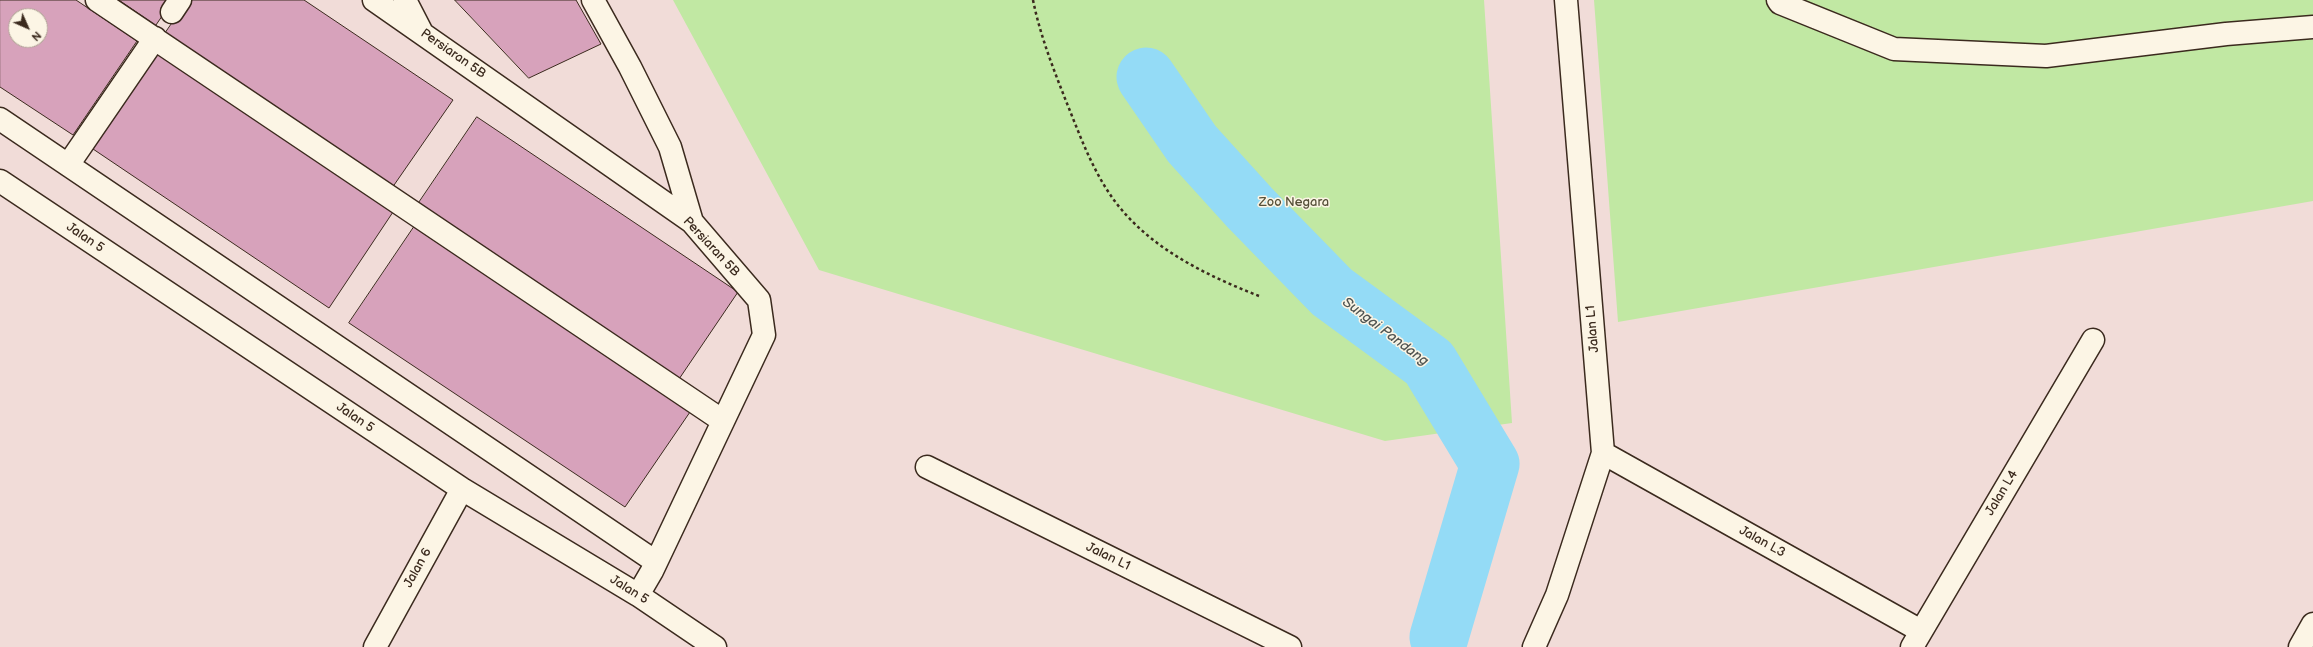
<!DOCTYPE html>
<html>
<head>
<meta charset="utf-8">
<style>
	body { margin:0 }
	#map { position:relative; width:2313px; height:647px; overflow:hidden; background:#f1dcd8; font-family:"Balsamiq Sans",sans-serif }
	canvas { display:block }
	.north { position:absolute; left:8px; top:8px; width:40px; height:40px; box-sizing:border-box; background:#fcf5e5; border:1px solid #afa495; border-radius:50%; rotate:135deg; font-size:11px; font-weight:700; line-height:16px; text-align:center; color:#3b2a1e }
	.north::after { content:''; display:block; margin:auto; width:14px; height:18px; background:#3b2a1e; clip-path:polygon(50% 0,100% 100%,50% 72%,0 100%) }
</style>
</head>
<body>
<div id="map">
<canvas width="2313" height="647"></canvas>
<div class="north">N</div>
</div>
<script>
const context = document.querySelector('canvas').getContext('2d');
context.lineJoin = 'round';
function paint(path, color) {
  context.fillStyle = color;
  context.fill(path, 'evenodd');
}
function trace(path, color, width, dash) {
  context.strokeStyle = color;
  context.lineWidth = width;
  context.lineCap = dash ? 'butt' : 'round';
  context.setLineDash(dash || []);
  context.stroke(path);
}
function write(font, color, halo, rows, align = 'center') {
  context.font = font + ' "Balsamiq Sans",sans-serif';
  context.lineWidth = 3;
  context.setLineDash([]);
  context.textBaseline = 'middle';
  context.strokeStyle = halo;
  context.fillStyle = color;
  for (const [text, x, y, turn = 0] of rows) {
    context.save();
    context.translate(x, y);
    context.rotate((+turn || 0) * Math.PI / 180);
    context.textAlign = isNaN(turn) ? turn : align;
    if (halo) context.strokeText(text, 0, 0);
    context.fillText(text, 0, 0);
    context.restore();
  }
}
paint(new Path2D(`
	M 673,0 L 1484,0 L 1512,423 L 1385,441 L 819,270 Z
	M 1594,0 L 2313,0 L 2313,201 L 1618,322 Z`), '#c1e8a3');
trace(new Path2D(`
	M 1146,77 L 1192,144 L 1250,208 L 1332,292 L 1429,363 L 1490,464 L 1439,637`), '#94dbf6', 59);
const building = new Path2D(`
	M 0,0 L 76,0 L 137,41 L 73,135 L 0,87 ZM 16,16 L 40,16 L 40,40 L 16,40 Z
	M 119,0 L 173,0 L 156,25 Z
	M 188,0 L 304,0 L 453,100 L 392,188 L 164,35 Z
	M 455,0 L 576,0 L 601,44 L 529,78 Z
	M 158,54 L 393,212 L 329,308 L 93,149 Z
	M 477,117 L 738,292 L 677,382 L 416,207 Z
	M 414,227 L 690,412 L 625,507 L 349,323 Z`);
paint(building, '#d7a2bb');
trace(building, '#3b2a1e', 1);
const minor = new Path2D(`
	M 97,0 L 723,421
	M 374,0 L 692,222 L 759,300 L 764,335 L 652,571 L 638,595
	M 405,0 L 421,31
	M 593,0 L 630,67 L 670,147 L 692,222
	M 1778,0 L 1780,3 L 1894,49 L 2046,56 L 2226,34 L 2313,27
	M 172,12 L 180,0
	M 0,119 L 656,562
	M 68,165 L 155,38
	M 0,181 L 462,489 L 638,595 L 715,647
	M 1603,453 L 1921,631
	M 927,467 L 1290,647
	M 375,647 L 462,489
	M 1534,647 L 1557,595 L 1603,453 L 1566,0
	M 1912,647 L 2093,340
	M 2300,647 L 2313,624`);
trace(minor, '#3b2a1e', 25);
trace(new Path2D(`
	M 1033,0 C 1040,35 1053,68 1066,101 C 1081,138 1095,178 1121,209 C 1156,251 1208,276 1259,296`), '#3b2a1e', 2.5, [3, 3]);
trace(minor, '#fcf5e5', 22);
write('13px', '#3b2a1e', '#fcf5e5', [
	["Persiaran 5B",453,54,35],
	["Jalan 5",85,238,34],
	["Persiaran 5B",711,247,47],
	["Jalan L1",1593,329,-95],
	["Jalan 5",355,418,34],
	["Jalan L4",2002,493,-59],
	["Jalan L3",1762,542,29],
	["Jalan L1",1108,557,26],
	["Jalan 6",418,568,-61],
	["Jalan 5",629,590,32]
]);
write('13px', '#565039', '#fcf5e5', [
	["Zoo Negara",1294,203]
]);
write('italic 14px', '#515654', '#fcf5e5', [
	["Sungai Pandang",1385,332,37]
]);
</script>
</body>
</html>
